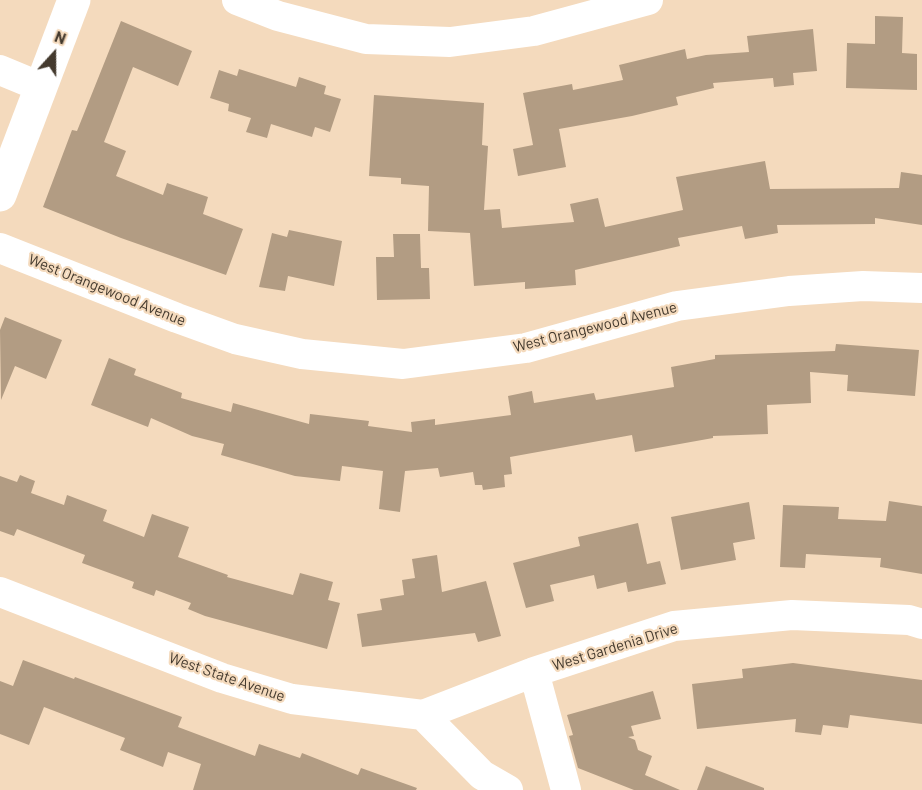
<!DOCTYPE html>
<html>
<head>
<meta charset="utf-8">
<style>
	body { margin:0 }
	#map { position:relative; width:922px; height:790px; overflow:hidden; background:#f4dabd; font-family:Barlow,sans-serif }
	canvas { display:block }
	.north { position:absolute; left:24px; top:24px; width:60px; height:60px; -webkit-text-stroke:4px #f4dabd; paint-order:stroke; rotate:21deg; font-size:16px; font-weight:700; line-height:24px; text-align:center; color:#443a2e }
	.north::after { content:''; display:block; margin:auto; width:21px; height:27px; background:#443a2e; clip-path:polygon(50% 0,100% 100%,50% 72%,0 100%) }
</style>
</head>
<body>
<div id="map">
<canvas width="922" height="790"></canvas>
<div class="north">N</div>
</div>
<script>
const context = document.querySelector('canvas').getContext('2d');
context.lineJoin = 'round';
function paint(path, color) {
  context.fillStyle = color;
  context.fill(path, 'evenodd');
}
function trace(path, color, width, dash) {
  context.strokeStyle = color;
  context.lineWidth = width;
  context.lineCap = dash ? 'butt' : 'round';
  context.setLineDash(dash || []);
  context.stroke(path);
}
function write(font, color, halo, rows, align = 'center') {
  context.font = font + ' Barlow,sans-serif';
  context.lineWidth = 4.5;
  context.setLineDash([]);
  context.textBaseline = 'middle';
  context.strokeStyle = halo;
  context.fillStyle = color;
  for (const [text, x, y, turn = 0] of rows) {
    context.save();
    context.translate(x, y);
    context.rotate((+turn || 0) * Math.PI / 180);
    context.textAlign = isNaN(turn) ? turn : align;
    if (halo) context.strokeText(text, 0, 0);
    context.fillText(text, 0, 0);
    context.restore();
  }
}
paint(new Path2D(`
	M 875,16 L 903,17 L 902,53 L 917,54 L 917,90 L 846,88 L 847,43 L 875,44 Z
	M 121,21 L 192,51 L 178,86 L 133,67 L 104,142 L 126,151 L 116,176 L 163,195 L 167,183 L 208,197 L 203,214 L 243,229 L 226,275 L 121,238 L 43,207 L 72,130 L 77,131 Z
	M 813,29 L 817,71 L 793,73 L 794,85 L 774,87 L 773,78 L 713,83 L 714,88 L 676,97 L 678,105 L 632,116 L 559,129 L 566,167 L 518,176 L 513,149 L 533,145 L 523,93 L 572,84 L 573,90 L 623,80 L 619,65 L 685,49 L 687,59 L 706,55 L 749,52 L 747,36 Z
	M 239,69 L 296,87 L 299,77 L 326,86 L 324,94 L 341,99 L 330,132 L 315,127 L 312,137 L 271,124 L 267,138 L 246,132 L 251,118 L 228,111 L 229,104 L 210,98 L 219,70 L 237,76 Z
	M 374,95 L 484,103 L 482,145 L 488,146 L 484,210 L 500,209 L 502,228 L 574,222 L 570,204 L 598,198 L 605,227 L 683,210 L 676,177 L 765,161 L 770,189 L 899,188 L 901,172 L 922,175 L 922,225 L 875,218 L 875,224 L 777,225 L 778,233 L 745,239 L 742,226 L 678,238 L 680,246 L 575,270 L 576,285 L 525,289 L 525,282 L 474,286 L 470,233 L 428,231 L 429,186 L 401,184 L 401,178 L 369,176 Z
	M 289,230 L 342,241 L 334,286 L 288,276 L 285,291 L 259,287 L 272,233 L 287,237 Z
	M 393,234 L 420,234 L 421,268 L 429,268 L 430,299 L 377,300 L 376,257 L 394,257 Z
	M 5,317 L 62,340 L 46,379 L 15,366 L 1,400 L 0,330 Z
	M 836,344 L 919,350 L 915,396 L 847,391 L 848,375 L 810,372 L 811,403 L 767,405 L 768,434 L 713,436 L 713,438 L 635,452 L 632,435 L 510,457 L 512,474 L 504,475 L 505,487 L 483,490 L 482,485 L 475,485 L 473,472 L 440,477 L 438,468 L 405,471 L 400,512 L 379,509 L 383,471 L 342,466 L 340,481 L 295,476 L 221,455 L 224,444 L 192,436 L 151,418 L 148,427 L 91,405 L 109,358 L 136,369 L 134,375 L 182,393 L 181,398 L 231,412 L 233,403 L 309,424 L 310,414 L 369,421 L 368,426 L 412,432 L 411,422 L 435,419 L 435,425 L 511,415 L 508,396 L 532,391 L 534,403 L 594,393 L 596,400 L 674,387 L 671,367 L 715,359 L 715,355 L 835,351 Z
	M 20,475 L 35,481 L 31,493 L 64,505 L 67,495 L 107,510 L 103,521 L 144,537 L 152,514 L 189,527 L 178,557 L 228,575 L 227,577 L 293,595 L 300,573 L 333,582 L 328,600 L 340,603 L 327,649 L 205,616 L 188,609 L 191,603 L 156,590 L 154,596 L 132,588 L 134,582 L 82,563 L 85,555 L 17,529 L 14,536 L 0,531 L 0,476 L 17,482 Z
	M 889,501 L 922,506 L 922,574 L 880,567 L 881,558 L 806,554 L 805,568 L 780,567 L 783,505 L 839,507 L 838,519 L 886,521 Z
	M 749,502 L 755,539 L 733,543 L 736,560 L 681,570 L 671,517 Z
	M 638,523 L 647,564 L 660,561 L 666,584 L 628,592 L 626,582 L 597,589 L 594,575 L 550,585 L 554,601 L 526,608 L 513,563 L 580,546 L 578,537 Z
	M 437,555 L 442,592 L 486,581 L 501,636 L 478,642 L 475,633 L 362,647 L 357,614 L 382,610 L 380,599 L 404,595 L 402,580 L 415,578 L 412,559 Z
	M 23,660 L 74,679 L 75,677 L 182,717 L 178,727 L 255,756 L 259,744 L 300,758 L 302,753 L 358,775 L 361,768 L 417,788 L 416,790 L 193,790 L 201,764 L 168,752 L 163,767 L 120,750 L 125,738 L 44,707 L 29,745 L 0,734 L 0,681 L 13,686 Z
	M 793,663 L 922,680 L 922,724 L 850,715 L 848,728 L 823,725 L 821,735 L 795,732 L 796,719 L 697,729 L 692,684 L 743,678 L 742,669 Z
	M 653,691 L 661,719 L 631,726 L 634,736 L 628,737 L 635,740 L 638,750 L 652,756 L 645,775 L 680,790 L 634,790 L 578,768 L 569,736 L 573,735 L 567,715 Z
	M 706,766 L 764,788 L 764,790 L 697,790 Z`), '#b29c83');
trace(new Path2D(`
	M 237,0 L 278,16 L 366,39 L 450,42 L 534,31 L 648,0
	M 0,70 L 41,87
	M 0,248 L 177,318 L 235,339 L 302,354 L 403,364 L 526,348 L 677,306 L 789,291 L 863,286 L 922,288
	M 0,592 L 222,678 L 292,699 L 423,715 L 482,775 L 508,790
	M 534,672 L 566,790
	M 423,715 L 534,672 L 674,626 L 792,615 L 909,620 L 922,624`), '#fff', 30);
trace(new Path2D(`
	M 0,195 L 74,0`), '#fff', 33);
write('15px', '#443a2e', '#f4dabd', [
	["West Orangewood Avenue",107,290,22],
	["West Orangewood Avenue",595,327,-14],
	["West Gardenia Drive",615,647,-17],
	["West State Avenue",227,677,19]
]);
</script>
</body>
</html>
